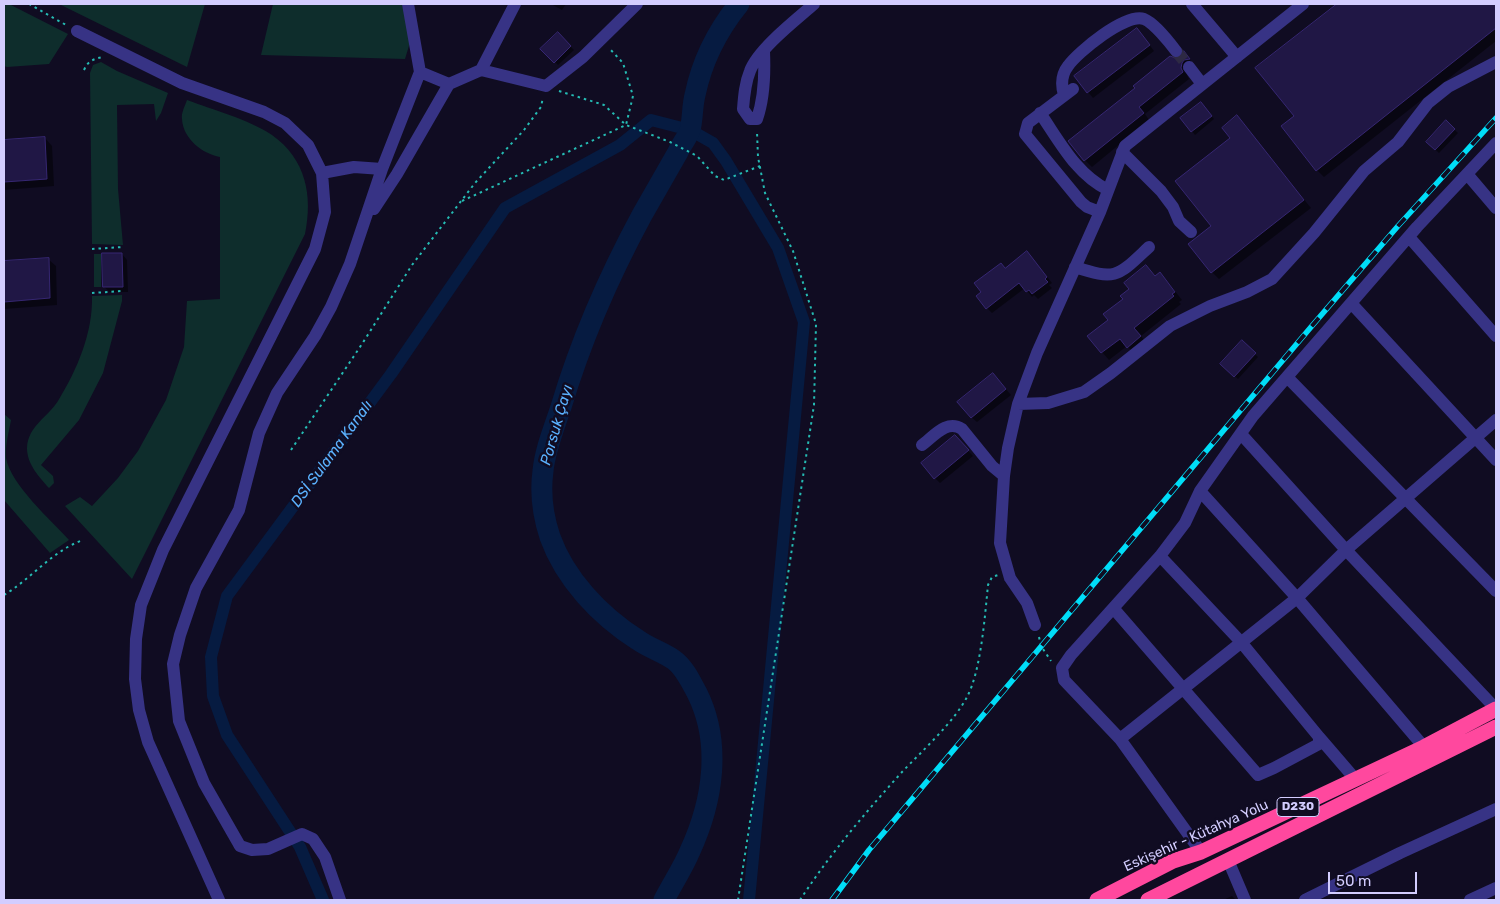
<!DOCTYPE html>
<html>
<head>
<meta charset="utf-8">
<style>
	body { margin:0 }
	#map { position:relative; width:1500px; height:904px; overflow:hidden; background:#100c22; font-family:Rubik,sans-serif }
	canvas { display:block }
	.frame { position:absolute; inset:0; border:5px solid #d3cdff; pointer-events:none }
	.scale { position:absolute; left:1328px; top:872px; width:89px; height:22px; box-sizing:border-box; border:2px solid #d3cdff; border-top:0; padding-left:6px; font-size:15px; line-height:18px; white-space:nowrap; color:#d3cdff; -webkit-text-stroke:4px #100c22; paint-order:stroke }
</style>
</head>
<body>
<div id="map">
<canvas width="1500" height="904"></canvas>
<div class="frame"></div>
<div class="scale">50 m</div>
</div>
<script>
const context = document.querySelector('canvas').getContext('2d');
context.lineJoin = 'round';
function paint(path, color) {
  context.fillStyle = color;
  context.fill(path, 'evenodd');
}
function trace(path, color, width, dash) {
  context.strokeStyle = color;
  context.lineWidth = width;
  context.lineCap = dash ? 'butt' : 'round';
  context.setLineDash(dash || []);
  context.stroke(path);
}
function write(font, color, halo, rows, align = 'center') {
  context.font = font + ' Rubik,sans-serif';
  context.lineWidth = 5;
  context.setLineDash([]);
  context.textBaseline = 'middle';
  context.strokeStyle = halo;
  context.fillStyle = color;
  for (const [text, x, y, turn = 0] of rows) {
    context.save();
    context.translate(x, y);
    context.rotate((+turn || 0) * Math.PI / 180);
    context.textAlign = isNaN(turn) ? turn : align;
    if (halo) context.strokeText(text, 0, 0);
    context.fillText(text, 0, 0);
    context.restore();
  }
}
paint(new Path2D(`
	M 4,4 L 9,4 L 68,34 L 49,64 L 7,67 L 4,66 Z
	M 59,4 L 205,4 L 187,67 Z
	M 273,4 L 402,4 L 411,39 L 405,59 L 261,55 Z
	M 101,62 L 117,71 L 168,93 L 161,113 L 156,121 L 154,104 L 117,105 L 118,189 L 123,245 L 92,244 L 90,73 L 93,65 Z
	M 187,100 C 213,110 248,119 272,135 C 306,159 313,196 305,234 L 132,579 L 65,506 L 80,497 L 92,506 L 118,478 L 138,451 L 166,400 L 184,347 L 187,301 L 220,299 L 220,157 C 203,154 183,139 182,119 C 181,113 185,106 187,100 Z
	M 94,254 L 101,254 L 101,287 L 94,287 Z
	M 122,295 L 122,301 L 103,373 L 79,420 L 41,465 L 53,476 L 54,483 L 49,488 C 39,477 27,464 27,448 C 28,426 47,418 58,401 C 77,370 93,333 92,296 Z
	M 4,414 L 11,420 C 9,432 5,445 6,458 C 11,485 51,520 69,540 L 50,553 L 4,500 Z`), '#0e2d2c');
paint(new Path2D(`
	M 551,4 L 566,4 L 562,10 Z
	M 1339,4 L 1496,4 L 1496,41 L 1324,177 L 1317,170 L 1295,116 L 1257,68 Z
	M 558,34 L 574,50 L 558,65 L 542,49 Z
	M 1142,35 L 1154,51 L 1093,98 L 1088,92 Z
	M 1184,53 L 1195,66 L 1188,70 L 1187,75 L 1189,79 L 1145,114 L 1149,120 L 1092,167 L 1085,160 L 1178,60 L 1182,58 Z
	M 1204,107 L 1214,119 L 1195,135 L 1192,131 Z
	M 1237,117 L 1311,208 L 1219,279 L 1212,272 L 1232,138 Z
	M 1446,122 L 1458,133 L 1439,153 L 1427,142 Z
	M 45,138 L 52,146 L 54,186 L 4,190 L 4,141 Z
	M 122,254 L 127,260 L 128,292 L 110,292 L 104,287 Z
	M 1032,258 L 1052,283 L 1049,285 L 1052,288 L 1038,299 L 1034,295 L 1032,297 L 1025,288 L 992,313 L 987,308 L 1006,269 Z
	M 48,259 L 56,266 L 57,305 L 4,309 L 4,262 Z
	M 1146,266 L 1156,276 L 1159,274 L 1167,281 L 1182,300 L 1179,302 L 1181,304 L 1141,336 L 1147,344 L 1135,354 L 1127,346 L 1109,360 L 1089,337 L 1110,321 Z
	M 1242,342 L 1258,357 L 1238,379 L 1222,364 Z
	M 998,380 L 1011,395 L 977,422 L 971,417 Z
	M 960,442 L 973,456 L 940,483 L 935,478 Z
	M 1232,896 L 1236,900 L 1223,900 Z`), '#0007');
trace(new Path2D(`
	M 323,900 L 300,847 L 227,735 L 213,696 L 211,657 L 227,596 L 391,374 L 505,208 L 620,145 L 651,120 L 690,130 L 713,143 L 726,161 L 778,248 L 804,322 L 749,900`), '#061b41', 12);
trace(new Path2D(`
	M 664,900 C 672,884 683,868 690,851 C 713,801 722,743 697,693 C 691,682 684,667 674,660 C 663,652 649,648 638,640 C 600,616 565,579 550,537 C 543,516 540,493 543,471 C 545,450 554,428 561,407 C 581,340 609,276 642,215 C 654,194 666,173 678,152 C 681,145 687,138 690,130 C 693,119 692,106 695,95 C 702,61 718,30 739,4`), '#061b41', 21);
const building = new Path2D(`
	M 1337,4 L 1496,4 L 1496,28 L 1316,171 L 1281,126 L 1294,116 L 1255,68 Z
	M 1137,28 L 1150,45 L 1087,93 L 1074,76 Z
	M 558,32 L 571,46 L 554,63 L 540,49 Z
	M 1184,51 L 1190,59 L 1184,60 L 1182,63 L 1181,68 L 1183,72 L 1139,107 L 1144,113 L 1084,161 L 1068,141 L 1135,88 L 1133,86 L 1170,56 L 1178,59 L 1181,57 Z
	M 1201,102 L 1212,116 L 1191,132 L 1180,118 Z
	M 1237,115 L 1304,200 L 1211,273 L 1188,244 L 1211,226 L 1175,181 L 1230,138 L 1222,128 Z
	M 1446,120 L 1455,129 L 1435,150 L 1426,142 Z
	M 45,137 L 47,179 L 4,182 L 4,140 Z
	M 1027,251 L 1047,277 L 1045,279 L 1048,282 L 1032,294 L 1029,290 L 1026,292 L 1019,283 L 986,309 L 976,296 L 981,292 L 974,283 L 1001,263 L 1005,268 Z
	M 102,253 L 122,253 L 123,287 L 103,287 Z
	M 49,258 L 50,298 L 4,302 L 4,261 Z
	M 1146,265 L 1155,276 L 1160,272 L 1175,292 L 1172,294 L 1174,296 L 1134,328 L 1141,336 L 1127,348 L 1120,339 L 1101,353 L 1087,336 L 1108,320 L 1103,314 L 1123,299 L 1120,296 L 1129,289 L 1124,283 Z
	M 1242,340 L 1256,353 L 1234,377 L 1220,364 Z
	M 993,373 L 1006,389 L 971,418 L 957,402 Z
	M 955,435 L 969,450 L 934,479 L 921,463 Z`);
paint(building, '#201745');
trace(building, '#362772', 1);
trace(new Path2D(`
	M 1176,51 L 1189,67`), '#2d2943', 12, [12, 6]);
trace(new Path2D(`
	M 29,4 L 66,25
	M 84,70 C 88,61 93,59 103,57
	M 559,91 L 604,105 L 626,125 L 670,142 L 697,156 L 715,176 L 724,180 L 760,166
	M 462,201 L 626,125 L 633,96 L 623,63 L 609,48
	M 92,249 L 123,247
	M 92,293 L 122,291
	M 291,450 L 362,344 L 412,265 L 475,183 L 524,130 L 541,107 L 543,97
	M 4,595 C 31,579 52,551 83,540
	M 1039,637 L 1041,646 L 1051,661
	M 738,900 L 814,405 L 816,324 L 793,251 L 765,193 L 758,157 L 757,132
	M 800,900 C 830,854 865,813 902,772 C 922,751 954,722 967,697 C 981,671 985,615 988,585 L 992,577 L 998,575`), '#25bbb3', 2, [2.5, 4]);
trace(new Path2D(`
	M 515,4 L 481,70 L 546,86 L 583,57 L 637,4
	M 1192,4 L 1237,57
	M 77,31 L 182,83 L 264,112 L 285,123 L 308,145 L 322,173 L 325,212 L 315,249 L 163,550 L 141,605 L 136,639 L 135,679 L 139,710 L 148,742 L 219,900
	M 764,51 C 765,74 764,99 757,119 L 750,119 L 743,109 C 744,96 745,83 750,71 C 758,49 797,19 814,4
	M 1189,67 L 1202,84
	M 420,72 L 449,84
	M 1073,89 L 1028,123 L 1025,134 L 1081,202 L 1087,207 L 1100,212
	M 1064,95 C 1061,85 1061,75 1068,66 C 1078,52 1125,13 1144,19 C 1154,23 1170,43 1176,51
	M 1040,113 C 1060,142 1076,174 1108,190
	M 1122,152 L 1161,191 L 1173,207 L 1179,221 L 1191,232
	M 322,173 L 354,167 L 382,169
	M 1467,174 L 1496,208
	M 374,209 L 397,174 L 449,84 L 481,70
	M 1409,237 L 1496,336
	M 1075,267 C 1117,281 1118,276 1149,247
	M 1351,303 L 1496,460
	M 1287,377 L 1496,591
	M 1018,404 L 1048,403 L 1084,392 L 1111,373 L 1170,326 L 1210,306 L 1247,292 L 1272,279 L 1314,233 L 1364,171 L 1398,142 L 1428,103 L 1448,87 L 1496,62
	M 1241,434 L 1346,550 L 1496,709
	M 922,445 C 934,436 947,419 962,429 L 992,466 L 1004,476
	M 1200,491 L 1297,598 L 1424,747
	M 1114,609 L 1258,775 L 1274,768 L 1319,744 L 1319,737 L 1241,642 L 1160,556
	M 1035,625 L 1027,603 L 1010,578 L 1000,543 L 1004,476 L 1008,448 L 1018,404 L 1037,353 L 1100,212 L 1125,146 L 1303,4
	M 1319,737 L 1356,780
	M 1120,739 L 1297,598 L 1346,550 L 1496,420
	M 1201,852 L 1120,739 L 1064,680 L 1062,668 L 1071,655 L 1160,556 L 1185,523 L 1200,491 L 1253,416 L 1417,227 L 1496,143
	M 1228,860 L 1245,900
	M 340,900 L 325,857 L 313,839 L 302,834 L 268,849 L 252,850 L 240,846 L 204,783 L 179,721 L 173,664 L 180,635 L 196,588 L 239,510 L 259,433 L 277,393 L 315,336 L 331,307 L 350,264 L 382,169 L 420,72 L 408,4
	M 1305,900 L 1400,853 L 1496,809
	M 1470,900 L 1496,888`), '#373385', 12);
trace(new Path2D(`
	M 1097,900 L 1173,861 L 1201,852 L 1424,747 L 1496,709
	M 1148,900 L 1496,727`), '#ff489e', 15);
const rail = new Path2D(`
	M 832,900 L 869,850 L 1311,327 L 1398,226 L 1496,118`);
trace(rail, '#00ddf8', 5.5);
trace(rail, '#100c22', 4, [11]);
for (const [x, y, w] of [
	[1298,807,42]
]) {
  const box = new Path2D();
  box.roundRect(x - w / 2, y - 9.5, w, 19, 4);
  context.fillStyle = '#100c22';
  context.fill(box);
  trace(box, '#d3cdff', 1);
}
write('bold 12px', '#d3cdff', null, [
	["D230",1298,807]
]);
write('14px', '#d3cdff', '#100c22', [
	["Eskişehir - Kütahya Yolu",1196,836,-24]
]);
write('italic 15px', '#5bb2ff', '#100c22', [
	["Porsuk Çayı",557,425,-74],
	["DSİ Sulama Kanalı",332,454,-54]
]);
</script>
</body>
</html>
